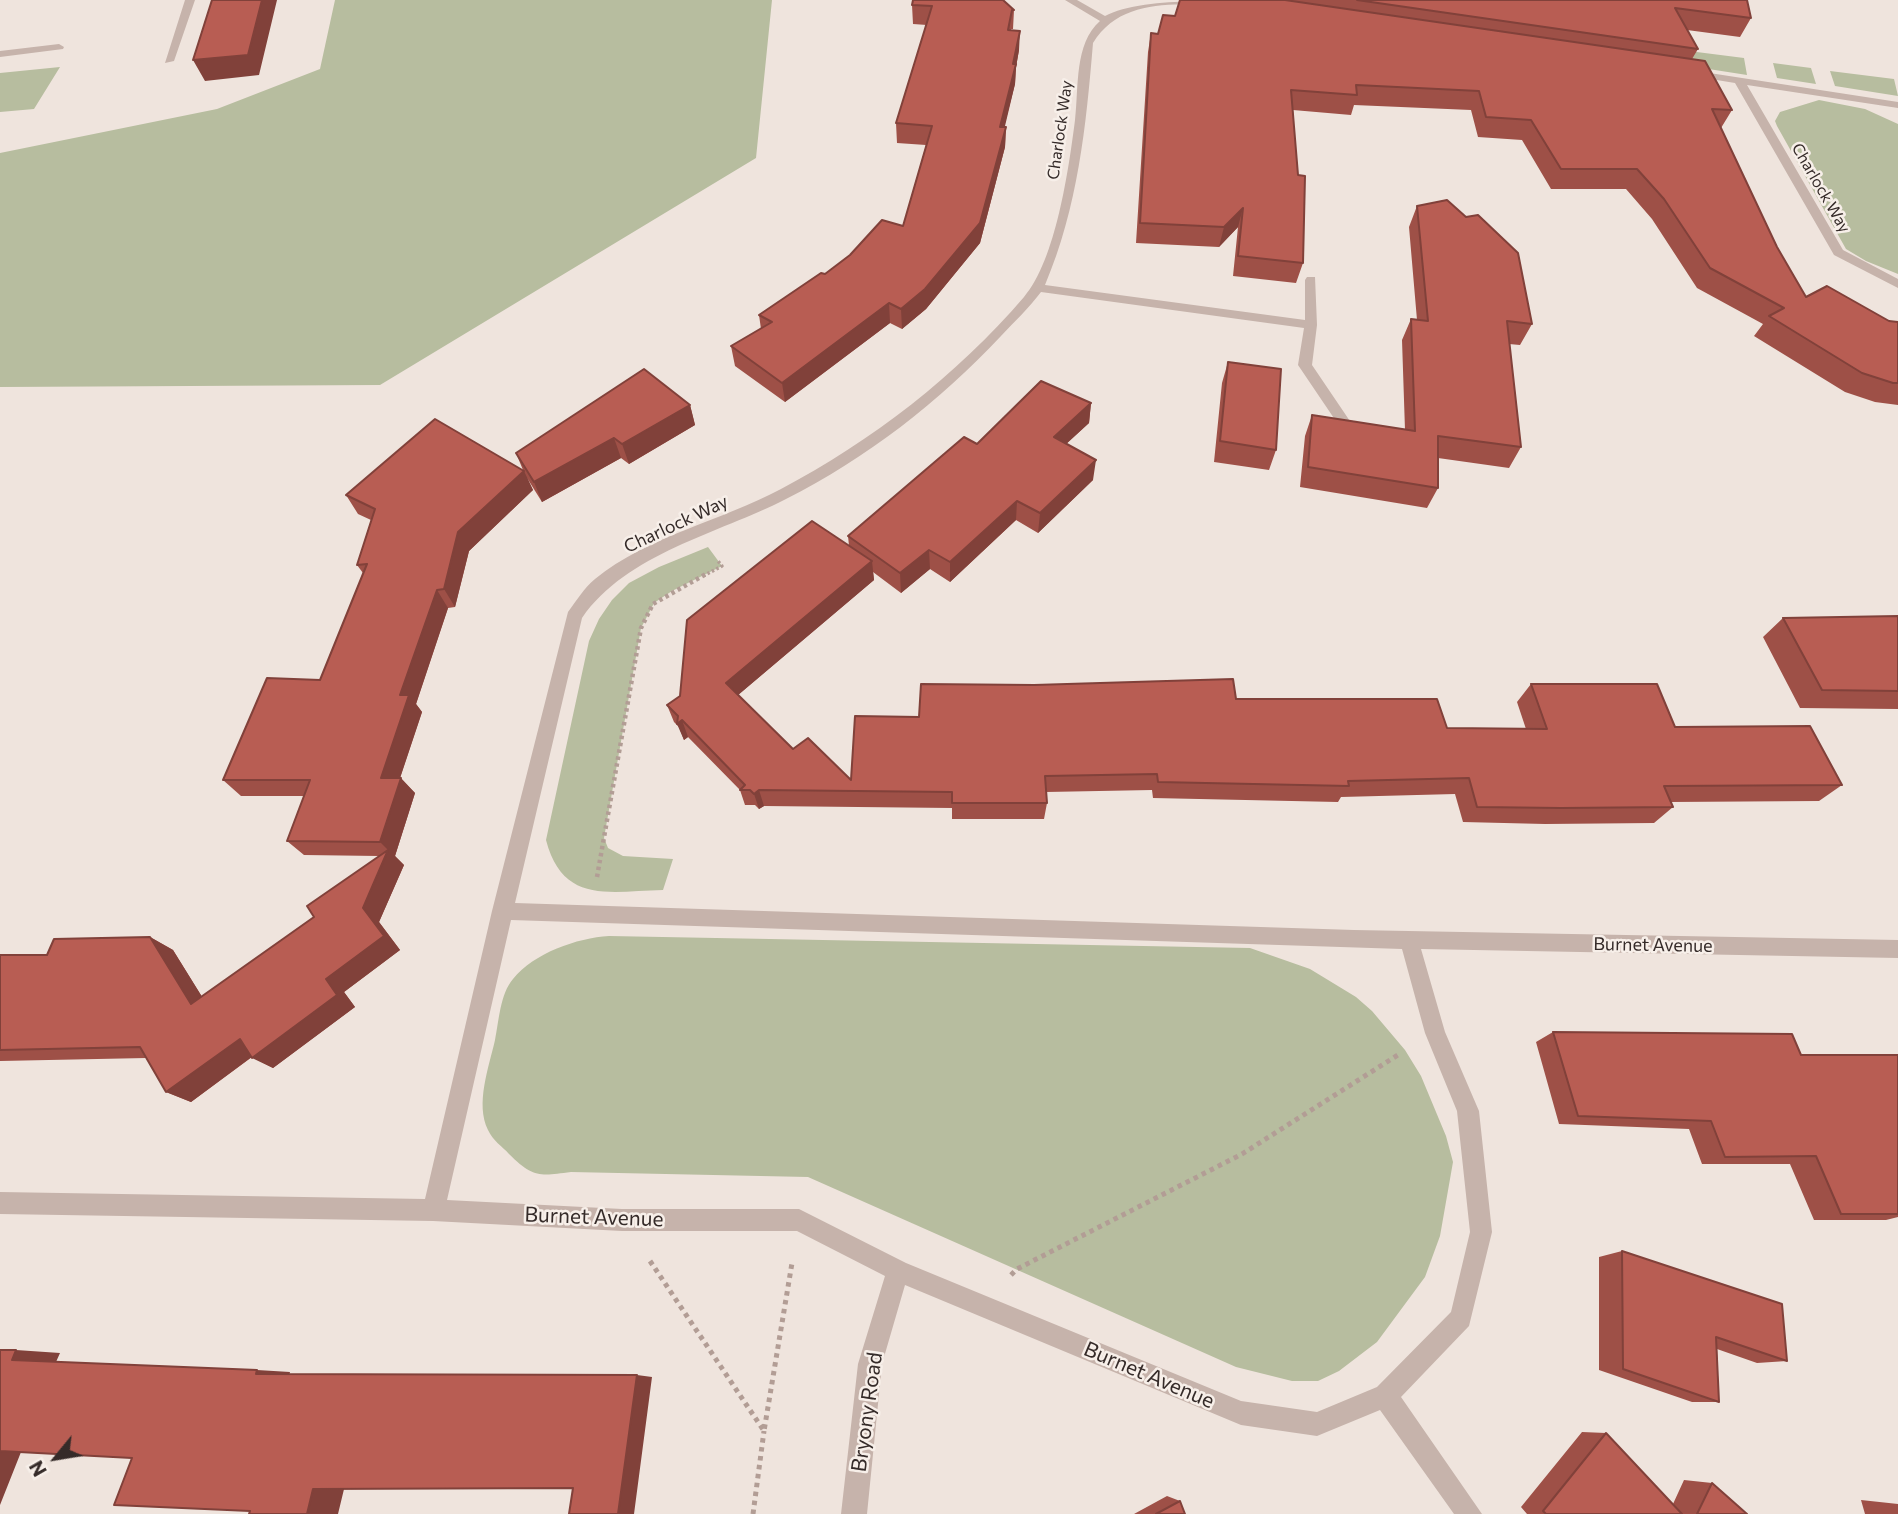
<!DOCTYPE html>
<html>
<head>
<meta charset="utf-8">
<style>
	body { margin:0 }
	#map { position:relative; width:1898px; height:1514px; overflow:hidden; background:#efe4dd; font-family:Commissioner,sans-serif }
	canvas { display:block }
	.north { position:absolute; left:21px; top:1423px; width:70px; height:70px; -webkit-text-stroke:5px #f7efe9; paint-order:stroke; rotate:240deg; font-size:19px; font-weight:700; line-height:28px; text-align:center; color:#352b29 }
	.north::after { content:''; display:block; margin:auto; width:24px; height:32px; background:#352b29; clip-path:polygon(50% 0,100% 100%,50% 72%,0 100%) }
</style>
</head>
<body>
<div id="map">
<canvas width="1898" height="1514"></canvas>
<div class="north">N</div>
</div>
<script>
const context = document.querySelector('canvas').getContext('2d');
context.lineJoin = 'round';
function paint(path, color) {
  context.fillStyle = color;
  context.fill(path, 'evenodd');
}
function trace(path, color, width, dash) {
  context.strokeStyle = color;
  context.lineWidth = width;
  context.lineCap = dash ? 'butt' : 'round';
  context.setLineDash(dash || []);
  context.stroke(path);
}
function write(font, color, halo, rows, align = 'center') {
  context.font = font + ' Commissioner,sans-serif';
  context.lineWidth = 5;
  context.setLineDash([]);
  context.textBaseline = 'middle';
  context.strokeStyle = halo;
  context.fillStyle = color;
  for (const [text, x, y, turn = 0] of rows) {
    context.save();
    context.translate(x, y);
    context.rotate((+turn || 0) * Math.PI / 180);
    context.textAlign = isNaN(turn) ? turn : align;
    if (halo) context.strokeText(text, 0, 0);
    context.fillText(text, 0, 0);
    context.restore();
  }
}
paint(new Path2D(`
	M 335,0 L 772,0 L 756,158 L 380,385 L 0,387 L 0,153 L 217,109 L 320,69 Z
	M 1681,50 L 1744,58 L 1747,75 L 1683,65 Z
	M 1773,63 L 1811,68 L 1816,84 L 1777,78 Z
	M 60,67 L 34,109 L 0,112 L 0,73 Z
	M 1830,71 L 1894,79 L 1898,96 L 1835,86 Z
	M 1819,100 L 1865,109 L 1898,124 L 1898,274 L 1866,261 L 1846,249 L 1777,126 L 1775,121 L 1780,112 Z
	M 708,547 L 722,566 L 672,591 L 654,603 L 641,628 L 604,838 L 608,848 L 623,856 L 673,859 L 663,890 C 610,891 563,905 546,840 L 589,641 L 599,619 L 612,600 L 629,583 L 659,567 Z
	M 609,936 L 1250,948 L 1310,969 L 1356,997 L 1372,1011 L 1405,1050 L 1421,1076 L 1446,1136 L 1453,1162 L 1440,1236 L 1425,1277 L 1377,1342 L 1339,1371 L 1318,1381 L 1292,1381 L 1236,1367 L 808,1177 L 571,1172 C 540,1176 533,1178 509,1154 C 502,1146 493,1141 488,1130 C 475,1104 489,1067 495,1040 C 499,1021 500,994 513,979 C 534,953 577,938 609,936 Z`), '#b7bd9f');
trace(new Path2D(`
	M 703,576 L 722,566 L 718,561`), '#b29d95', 3.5, [2.5, 2.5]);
trace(new Path2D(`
	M 597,877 L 641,628 L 653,604 L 706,574`), '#b29d95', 4.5, [3.5, 3.5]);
trace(new Path2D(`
	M 650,1261 L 764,1431 L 792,1263
	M 1011,1275 L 1017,1269 L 1242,1154 L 1401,1053
	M 753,1514 L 764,1431`), '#b29d95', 5, [4.5, 4.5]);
paint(new Path2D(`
	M 185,0 L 195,0 L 174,61 L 165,63 Z
	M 1065,0 L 1077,0 L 1105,16 C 1128,3 1183,0 1207,2 L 1202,5 C 1161,3 1117,4 1093,43 C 1086,127 1078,207 1045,285 L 1305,320 L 1305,280 L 1307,277 L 1315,277 L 1317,325 L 1312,365 L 1358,433 L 1358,439 L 1348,439 L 1298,365 L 1304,328 L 1041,292 C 1029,308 1015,321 1001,336 C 939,402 867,458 786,499 C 718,534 627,553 582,618 L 515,903 L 1354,930 L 1898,940 L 1898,958 L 1421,949 L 1445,1032 L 1479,1111 L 1492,1232 L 1469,1326 L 1401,1397 L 1482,1514 L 1454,1514 L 1380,1410 L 1317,1436 L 1241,1425 L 905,1285 L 882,1364 L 867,1514 L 841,1514 L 858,1364 L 885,1276 L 797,1231 L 622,1231 L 433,1221 L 0,1214 L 0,1192 L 425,1199 L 492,911 L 568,612 C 577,600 584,588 595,579 C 648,536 721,521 781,489 C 872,441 956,376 1024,297 C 1056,260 1069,168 1075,120 C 1079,87 1074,44 1100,21 ZM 511,920 L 1402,949 L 1425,1033 L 1457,1111 L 1470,1232 L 1451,1312 L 1377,1387 L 1317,1412 L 1241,1401 L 906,1263 L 799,1209 L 622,1209 L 447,1200 Z
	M 59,44 L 64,47 L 63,49 L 0,57 L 0,51 Z
	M 1690,70 L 1898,102 L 1898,108 L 1747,85 L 1843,250 L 1898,279 L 1898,288 L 1834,255 L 1735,83 L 1686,75 L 1685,73 Z`), '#c6b3ab');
paint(new Path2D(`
	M 1180,0 L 1747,0 L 1751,18 L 1740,37 L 1687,30 L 1698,49 L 1692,59 L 1732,110 L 1721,128 L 1777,247 L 1806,297 L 1889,321 L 1898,322 L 1898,405 L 1875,402 L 1845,392 L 1754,336 L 1763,324 L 1697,288 L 1652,219 L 1626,189 L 1551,189 L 1522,140 L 1478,137 L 1471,110 L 1354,105 L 1351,115 L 1293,110 L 1303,263 L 1296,283 L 1233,276 L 1238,227 L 1219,247 L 1136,243 L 1148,52 L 1151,33 L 1158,34 L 1175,16 Z
	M 912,5 L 1014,10 L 1013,29 L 1011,29 L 1011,30 L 1019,50 L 1016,67 L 1015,84 L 1004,127 L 1006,127 L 1005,147 L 980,243 L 926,309 L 902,329 L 890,323 L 785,402 L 735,366 L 731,346 L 761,329 L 759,315 L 903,226 L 926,145 L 897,143 L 896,123 L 927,25 L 913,24 Z
	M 1417,206 L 1532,324 L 1520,345 L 1509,344 L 1521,447 L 1509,468 L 1438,458 L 1438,488 L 1427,508 L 1300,487 L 1305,436 L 1312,415 L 1405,430 L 1402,340 L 1411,319 L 1417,320 L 1409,227 Z
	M 1228,362 L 1276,450 L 1269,470 L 1214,462 L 1222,383 Z
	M 1091,403 L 1089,423 L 1066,444 L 1093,480 L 1038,533 L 1016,520 L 950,582 L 930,569 L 901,593 L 873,572 L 874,580 L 738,695 L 793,749 L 851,780 L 919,717 L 1236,699 L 1447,728 L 1526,729 L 1517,702 L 1531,684 L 1675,727 L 1842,785 L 1819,801 L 1670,802 L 1673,807 L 1654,823 L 1545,824 L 1463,822 L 1455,794 L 1341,797 L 1338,802 L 1153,798 L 1152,790 L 1046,792 L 1047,803 L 1044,819 L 952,819 L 952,808 L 764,806 L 759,809 L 755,805 L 745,805 L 740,790 L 688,737 L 684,740 L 679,727 L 674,722 L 667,705 L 680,696 L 849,546 L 848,536 L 977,444 Z
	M 690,405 L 695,425 L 629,464 L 621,458 L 542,502 L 527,478 L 533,490 L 469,551 L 455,607 L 448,608 L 416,704 L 422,712 L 400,778 L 415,793 L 395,856 L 404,865 L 379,922 L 400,950 L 344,992 L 355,1007 L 273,1068 L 252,1057 L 191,1102 L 166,1092 L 146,1058 L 0,1061 L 0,955 L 47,955 L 150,937 L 173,950 L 202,997 L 314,917 L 379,856 L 304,855 L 287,841 L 304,796 L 241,796 L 223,780 L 320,680 L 363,573 L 357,565 L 371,520 L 358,514 L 346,495 L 523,470 L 516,453 Z
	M 1898,616 L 1898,709 L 1800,708 L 1763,637 L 1783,618 Z
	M 1553,1032 L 1801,1055 L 1898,1055 L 1898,1217 L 1886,1220 L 1814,1220 L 1790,1164 L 1702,1164 L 1689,1129 L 1559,1124 L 1536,1042 Z
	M 1622,1251 L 1787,1361 L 1757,1363 L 1717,1349 L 1719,1402 L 1692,1402 L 1599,1370 L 1599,1257 Z
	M 1582,1432 L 1606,1433 L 1673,1504 L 1684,1480 L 1712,1483 L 1747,1514 L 1527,1514 L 1521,1507 Z
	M 1167,1496 L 1180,1501 L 1185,1514 L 1134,1514 Z
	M 1861,1500 L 1898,1504 L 1898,1514 L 1865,1514 Z`), '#9e5047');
paint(new Path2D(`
	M 262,0 L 277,0 L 259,75 L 205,81 L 193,60 Z
	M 1020,31 L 1019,50 L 1016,67 L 1015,84 L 1000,147 L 1000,127 Z
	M 1006,127 L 1005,147 L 980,243 L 926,309 L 902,329 L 901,309 Z
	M 1243,208 L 1238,227 L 1219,247 L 1224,227 Z
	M 889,303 L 890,323 L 785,402 L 782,383 Z
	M 1091,403 L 1089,423 L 1052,457 L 1054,437 Z
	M 690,405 L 695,425 L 629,464 L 622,444 Z
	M 614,438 L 621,458 L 542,502 L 534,482 Z
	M 1096,460 L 1093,480 L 1038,533 L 1040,513 Z
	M 524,471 L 533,490 L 469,551 L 455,607 L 444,589 L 458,532 Z
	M 1017,501 L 1016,520 L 950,582 L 950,562 Z
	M 929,550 L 930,569 L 901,593 L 900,573 Z
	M 872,561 L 874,580 L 731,701 L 726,683 Z
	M 437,590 L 448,608 L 416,704 L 422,712 L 395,793 L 381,778 L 400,695 Z
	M 682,720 L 688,737 L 684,740 L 677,724 Z
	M 401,778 L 415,793 L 395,856 L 404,865 L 379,922 L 400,950 L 344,992 L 355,1007 L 273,1068 L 252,1058 L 363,908 L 388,850 L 380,842 Z
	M 759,790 L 764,806 L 759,809 L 754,794 Z
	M 150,937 L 173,950 L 214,1016 L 191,1004 Z
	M 240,1039 L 261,1050 L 191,1102 L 166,1092 Z
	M 16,1350 L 60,1353 L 56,1362 L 12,1360 Z
	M 257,1370 L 290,1372 L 289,1376 L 256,1374 Z
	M 637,1375 L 652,1377 L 634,1514 L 618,1514 Z
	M 23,1447 L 0,1505 L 0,1448 Z
	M 345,1485 L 338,1514 L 307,1514 L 313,1489 Z`), '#81413a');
const building = new Path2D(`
	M 212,0 L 262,0 L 248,55 L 193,60 Z
	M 913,0 L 1003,0 L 1014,10 L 1012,10 L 1008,30 L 1020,31 L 1013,64 L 1016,64 L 1000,127 L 1006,127 L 980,223 L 925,289 L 901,309 L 889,303 L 782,383 L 731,346 L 772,322 L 759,315 L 821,273 L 825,274 L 850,255 L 882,220 L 903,226 L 932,126 L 896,123 L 932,6 L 912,5 Z
	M 1180,0 L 1285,0 L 1705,61 L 1732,110 L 1712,109 L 1777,247 L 1806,297 L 1827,286 L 1889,321 L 1898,322 L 1898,383 L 1893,383 L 1862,373 L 1769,316 L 1784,308 L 1710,268 L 1664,199 L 1637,169 L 1561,169 L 1531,120 L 1486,117 L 1479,91 L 1356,85 L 1357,95 L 1291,90 L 1298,175 L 1305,176 L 1303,263 L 1238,256 L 1243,208 L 1224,227 L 1140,223 L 1151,33 L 1158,34 L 1163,15 L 1175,16 Z
	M 1357,0 L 1747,0 L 1751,18 L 1675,8 L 1698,49 Z
	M 1447,200 L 1466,217 L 1478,215 L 1518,253 L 1532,324 L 1507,321 L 1521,447 L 1438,436 L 1438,488 L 1308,467 L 1312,415 L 1415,431 L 1411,319 L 1428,321 L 1417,206 Z
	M 1228,362 L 1281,369 L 1276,450 L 1220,441 Z
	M 644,369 L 690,405 L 622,444 L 614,438 L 534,482 L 516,453 Z
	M 1041,381 L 1091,403 L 1054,437 L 1096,460 L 1040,513 L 1017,501 L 950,562 L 929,550 L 900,573 L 848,536 L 964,437 L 977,444 Z
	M 435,419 L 524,471 L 458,532 L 444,589 L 437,590 L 400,695 L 409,695 L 381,778 L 401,778 L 380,842 L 287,841 L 310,780 L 223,780 L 267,678 L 320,680 L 367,564 L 357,565 L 375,509 L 346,495 Z
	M 812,521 L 872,561 L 726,683 L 793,749 L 808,738 L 851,780 L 855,716 L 919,717 L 921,684 L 1034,685 L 1233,679 L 1236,699 L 1437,699 L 1447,728 L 1547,729 L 1531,684 L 1657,684 L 1675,727 L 1810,726 L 1842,785 L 1664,786 L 1673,807 L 1561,808 L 1477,807 L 1469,778 L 1348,781 L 1349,786 L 1158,782 L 1157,774 L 1045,776 L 1047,803 L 952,803 L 952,792 L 759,790 L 754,794 L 750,790 L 740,790 L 745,785 L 682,720 L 677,724 L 678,716 L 667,705 L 680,696 L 687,620 Z
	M 1898,616 L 1898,691 L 1822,690 L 1783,618 Z
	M 388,850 L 363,908 L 384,936 L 326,979 L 337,995 L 252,1058 L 240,1039 L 166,1092 L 140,1047 L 0,1050 L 0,955 L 47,955 L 54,939 L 150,937 L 191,1004 L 314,917 L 307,906 Z
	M 1553,1032 L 1792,1034 L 1801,1055 L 1898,1055 L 1898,1214 L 1841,1214 L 1816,1156 L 1725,1157 L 1711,1121 L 1578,1116 Z
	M 1622,1251 L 1782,1304 L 1787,1361 L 1716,1337 L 1719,1402 L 1623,1369 Z
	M 0,1350 L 16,1350 L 12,1360 L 257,1370 L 256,1374 L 637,1375 L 618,1514 L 569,1514 L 573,1488 L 313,1489 L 307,1514 L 249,1514 L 250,1511 L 114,1505 L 132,1458 L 0,1451 Z
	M 1606,1433 L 1682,1514 L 1546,1514 L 1543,1511 Z
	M 1712,1483 L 1747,1514 L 1697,1514 Z
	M 1180,1501 L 1185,1514 L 1156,1514 Z`);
paint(building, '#b85d53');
trace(building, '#81413a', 2);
write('16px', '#352b29', '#f7efe9', [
	["Charlock Way",1060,130,-82],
	["Charlock Way",1821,188,60]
]);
write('18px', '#352b29', '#f7efe9', [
	["Charlock Way",676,524,-25],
	["Burnet Avenue",1653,945,1]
]);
write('21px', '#352b29', '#f7efe9', [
	["Burnet Avenue",594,1217,2],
	["Burnet Avenue",1149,1375,23],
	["Bryony Road",867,1412,-82]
]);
</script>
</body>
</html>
